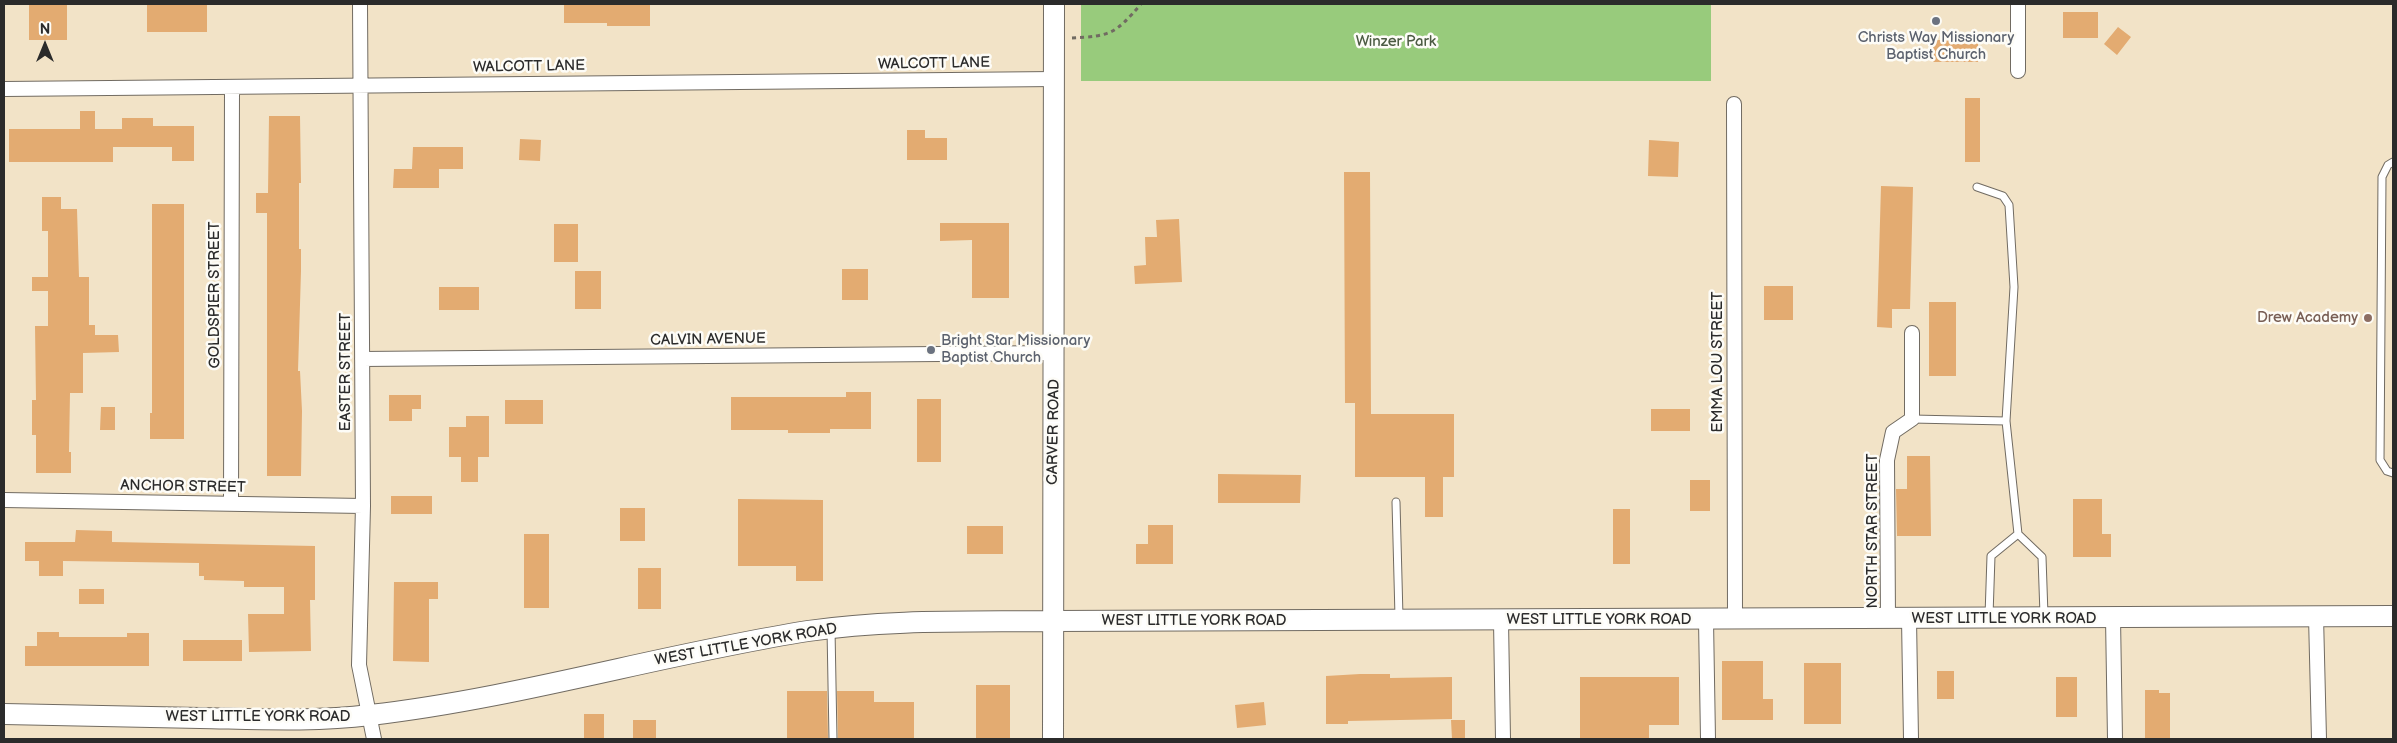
<!DOCTYPE html>
<html>
<head>
<meta charset="utf-8">
<style>
	body { margin:0 }
	#map { position:relative; width:2397px; height:743px; overflow:hidden; background:#f2e3c7; font-family:"Balsamiq Sans",sans-serif }
	canvas { display:block }
	.frame { position:absolute; inset:0; border:5px solid #2b2b2b; pointer-events:none }
	.north { position:absolute; left:20px; top:20px; width:50px; height:50px; -webkit-text-stroke:4px #fdfcf7; paint-order:stroke; rotate:0deg; font-size:14px; font-weight:700; line-height:20px; text-align:center; color:#2b2b2b }
	.north::after { content:''; display:block; margin:auto; width:18px; height:22px; background:#2b2b2b; clip-path:polygon(50% 0,100% 100%,50% 72%,0 100%) }
</style>
</head>
<body>
<div id="map">
<canvas width="2397" height="743"></canvas>
<div class="frame"></div>
<div class="north">N</div>
</div>
<script>
const context = document.querySelector('canvas').getContext('2d');
context.lineJoin = 'round';
function paint(path, color) {
  context.fillStyle = color;
  context.fill(path, 'evenodd');
}
function trace(path, color, width, dash) {
  context.strokeStyle = color;
  context.lineWidth = width;
  context.lineCap = dash ? 'butt' : 'round';
  context.setLineDash(dash || []);
  context.stroke(path);
}
function write(font, color, halo, rows, align = 'center') {
  context.font = font + ' "Balsamiq Sans",sans-serif';
  context.lineWidth = 5;
  context.setLineDash([]);
  context.textBaseline = 'middle';
  context.strokeStyle = halo;
  context.fillStyle = color;
  for (const [text, x, y, turn = 0] of rows) {
    context.save();
    context.translate(x, y);
    context.rotate((+turn || 0) * Math.PI / 180);
    context.textAlign = isNaN(turn) ? turn : align;
    if (halo) context.strokeText(text, 0, 0);
    context.fillText(text, 0, 0);
    context.restore();
  }
}
paint(new Path2D(`
	M 1081,4 L 1711,4 L 1711,81 L 1081,81 Z`), '#98cb7c');
paint(new Path2D(`
	M 29,4 L 67,4 L 67,40 L 29,40 Z
	M 147,4 L 207,4 L 207,32 L 147,32 Z
	M 564,4 L 650,4 L 650,26 L 607,26 L 607,23 L 564,23 Z
	M 2063,12 L 2098,12 L 2098,38 L 2063,38 Z
	M 2118,27 L 2131,37 L 2117,55 L 2104,44 Z
	M 1933,40 L 1978,40 L 1978,62 L 1933,62 Z
	M 1965,98 L 1980,98 L 1980,162 L 1965,162 Z
	M 80,111 L 95,111 L 95,129 L 122,129 L 122,118 L 153,118 L 153,126 L 194,126 L 194,161 L 172,161 L 172,147 L 113,147 L 113,162 L 9,162 L 9,129 L 80,129 Z
	M 269,116 L 300,116 L 301,183 L 299,183 L 299,249 L 301,249 L 301,271 L 298,371 L 300,371 L 302,411 L 301,476 L 267,476 L 267,213 L 256,213 L 256,193 L 268,193 Z
	M 907,130 L 925,130 L 925,138 L 947,138 L 947,160 L 907,160 Z
	M 520,139 L 541,140 L 540,161 L 519,160 Z
	M 1649,140 L 1679,142 L 1678,177 L 1648,176 Z
	M 413,147 L 463,147 L 463,169 L 439,169 L 439,188 L 393,188 L 394,169 L 412,169 Z
	M 1344,172 L 1370,172 L 1371,414 L 1454,414 L 1454,477 L 1443,477 L 1443,517 L 1425,517 L 1425,477 L 1355,477 L 1355,403 L 1345,403 Z
	M 1881,186 L 1913,187 L 1910,309 L 1892,309 L 1892,328 L 1877,327 Z
	M 42,197 L 61,197 L 61,209 L 77,209 L 79,277 L 89,277 L 89,325 L 95,325 L 95,335 L 118,335 L 119,352 L 83,353 L 83,393 L 70,393 L 69,452 L 71,452 L 71,473 L 36,473 L 36,435 L 32,435 L 32,400 L 36,400 L 35,326 L 48,326 L 48,291 L 32,291 L 32,277 L 48,277 L 48,231 L 42,231 Z
	M 152,204 L 184,204 L 184,439 L 150,439 L 150,413 L 152,413 Z
	M 1179,219 L 1182,282 L 1135,284 L 1134,266 L 1146,265 L 1145,237 L 1157,237 L 1156,220 Z
	M 940,223 L 1009,223 L 1009,298 L 972,298 L 972,240 L 940,241 Z
	M 554,224 L 578,224 L 578,262 L 554,262 Z
	M 842,269 L 868,269 L 868,300 L 842,300 Z
	M 575,271 L 601,271 L 601,309 L 575,309 Z
	M 1764,286 L 1793,286 L 1793,320 L 1764,320 Z
	M 439,287 L 479,287 L 479,310 L 439,310 Z
	M 1929,302 L 1956,302 L 1956,376 L 1929,376 Z
	M 846,392 L 871,392 L 871,429 L 830,429 L 830,433 L 788,433 L 788,430 L 731,430 L 731,397 L 846,397 Z
	M 389,395 L 421,395 L 421,409 L 412,409 L 412,421 L 389,421 Z
	M 917,399 L 941,399 L 941,462 L 917,462 Z
	M 505,400 L 543,400 L 543,424 L 505,424 Z
	M 101,407 L 115,407 L 115,430 L 100,430 Z
	M 1651,409 L 1690,409 L 1690,431 L 1651,431 Z
	M 466,416 L 489,416 L 489,457 L 478,457 L 478,482 L 461,482 L 461,457 L 449,457 L 449,427 L 466,427 Z
	M 1907,456 L 1930,456 L 1931,536 L 1897,536 L 1896,489 L 1907,489 Z
	M 1218,474 L 1301,475 L 1300,503 L 1218,503 Z
	M 1690,480 L 1710,480 L 1710,511 L 1690,511 Z
	M 391,496 L 432,496 L 432,514 L 391,514 Z
	M 738,499 L 823,500 L 823,581 L 796,581 L 796,566 L 738,566 Z
	M 2073,499 L 2102,499 L 2102,534 L 2111,534 L 2111,557 L 2073,557 Z
	M 620,508 L 645,508 L 645,541 L 620,541 Z
	M 1613,509 L 1630,509 L 1630,564 L 1613,564 Z
	M 1148,525 L 1173,525 L 1173,564 L 1136,564 L 1136,544 L 1148,544 Z
	M 967,526 L 1003,526 L 1003,554 L 967,554 Z
	M 76,530 L 112,531 L 112,542 L 315,546 L 315,600 L 310,600 L 311,651 L 249,652 L 248,614 L 284,614 L 284,587 L 244,587 L 244,581 L 204,580 L 204,576 L 199,576 L 199,563 L 63,561 L 63,576 L 39,576 L 39,561 L 25,561 L 25,542 L 75,542 Z
	M 524,534 L 549,534 L 549,608 L 524,608 Z
	M 638,568 L 661,568 L 661,609 L 638,609 Z
	M 394,582 L 438,582 L 438,599 L 429,599 L 429,662 L 393,661 Z
	M 79,589 L 104,589 L 104,604 L 79,604 Z
	M 37,632 L 59,632 L 59,637 L 127,637 L 127,633 L 149,633 L 149,666 L 25,666 L 25,646 L 37,646 Z
	M 183,640 L 242,640 L 242,661 L 183,661 Z
	M 1722,661 L 1763,661 L 1763,699 L 1773,699 L 1773,720 L 1722,720 Z
	M 1804,663 L 1841,663 L 1841,724 L 1804,724 Z
	M 1937,671 L 1954,671 L 1954,699 L 1937,699 Z
	M 1360,674 L 1390,674 L 1390,678 L 1452,677 L 1452,719 L 1348,721 L 1348,724 L 1326,724 L 1326,676 Z
	M 1580,677 L 1679,677 L 1679,725 L 1649,725 L 1649,739 L 1580,739 Z
	M 2056,677 L 2077,677 L 2077,717 L 2056,717 Z
	M 976,685 L 1010,685 L 1010,739 L 976,739 Z
	M 2145,690 L 2159,690 L 2159,693 L 2170,693 L 2170,739 L 2145,739 Z
	M 787,691 L 827,691 L 828,739 L 787,739 Z
	M 837,691 L 874,691 L 874,702 L 914,702 L 914,739 L 838,739 Z
	M 1264,702 L 1266,725 L 1237,728 L 1235,705 Z
	M 584,714 L 604,714 L 604,739 L 584,739 Z
	M 633,720 L 656,720 L 656,739 L 633,739 Z
	M 1451,720 L 1465,720 L 1465,739 L 1452,739 Z`), '#e3ab71');
const lane = new Path2D(`
	M 2393,162 L 2388,165 L 2382,177 L 2380,460 L 2387,471 L 2393,473
	M 1977,187 L 2003,196 L 2009,205 L 2014,287 L 2006,421 L 2018,534 L 2042,557 L 2044,615
	M 1912,419 L 2006,421
	M 1396,502 L 1399,617
	M 1989,616 L 1991,556 L 2018,534
	M 831,629 L 833,739`);
const street = new Path2D(`
	M 360,4 L 363,506 L 359,665 L 374,739
	M 2018,4 L 2018,71
	M 4,89 L 1055,79
	M 1734,104 L 1735,620
	M 362,359 L 1055,353
	M 4,500 L 363,506
	M 231,504 L 232,87
	M 2316,616 L 2319,739
	M 2113,618 L 2115,739
	M 1888,619 L 1887,460 L 1893,432 L 1912,419 L 1912,333
	M 1909,619 L 1911,739
	M 1706,620 L 1708,739
	M 1501,621 L 1503,739`);
const secondary = new Path2D(`
	M 4,714 C 69,715 135,717 200,718 C 257,719 314,722 370,715 C 518,698 662,654 808,631 C 889,619 972,622 1053,621 L 2393,616
	M 1053,739 L 1054,4`);
trace(lane, '#716b62', 9);
trace(street, '#716b62', 16);
trace(secondary, '#716b62', 22);
trace(new Path2D(`
	M 1072,38 C 1111,36 1115,34 1141,4`), '#716b62', 3, [4, 4]);
trace(lane, '#fff', 7);
trace(street, '#fff', 14);
trace(secondary, '#fff', 20);
for (const [x, y, r, color] of [
	[1936,21,5,"#6b7280"],
	[2368,318,5,"#8d6e63"],
	[931,350,5,"#6b7280"]
]) {
  const dot = new Path2D();
  dot.arc(x, y, r, 0, 2 * Math.PI);
  context.fillStyle = color;
  context.fill(dot);
  trace(dot, '#fdfcf7', 2);
}
write('15px', '#5b616d', '#fdfcf7', [
	["Christs Way Missionary",1936,38],
	["Baptist Church",1936,55],
	["Bright Star Missionary",941,341,"left"],
	["Baptist Church",941,358,"left"]
]);
write('15px', '#4c5b43', '#fdfcf7', [
	["Winzer Park",1396,42]
]);
write('15px', '#2b2b2b', '#fdfcf7', [
	["WALCOTT LANE",934,64,-1],
	["WALCOTT LANE",529,67,-1],
	["GOLDSPIER STREET",215,295,-90],
	["CALVIN AVENUE",708,340,-1],
	["EMMA LOU STREET",1718,362,-90],
	["EASTER STREET",346,372,-90],
	["CARVER ROAD",1054,432,-89],
	["ANCHOR STREET",183,487,1],
	["NORTH STAR STREET",1873,531,-90],
	["WEST LITTLE YORK ROAD",2004,619],
	["WEST LITTLE YORK ROAD",1599,620],
	["WEST LITTLE YORK ROAD",1194,621],
	["WEST LITTLE YORK ROAD",746,645,-10],
	["WEST LITTLE YORK ROAD",258,717]
]);
write('15px', '#785e54', '#fdfcf7', [
	["Drew Academy",2358,318]
], 'right');
</script>
</body>
</html>
